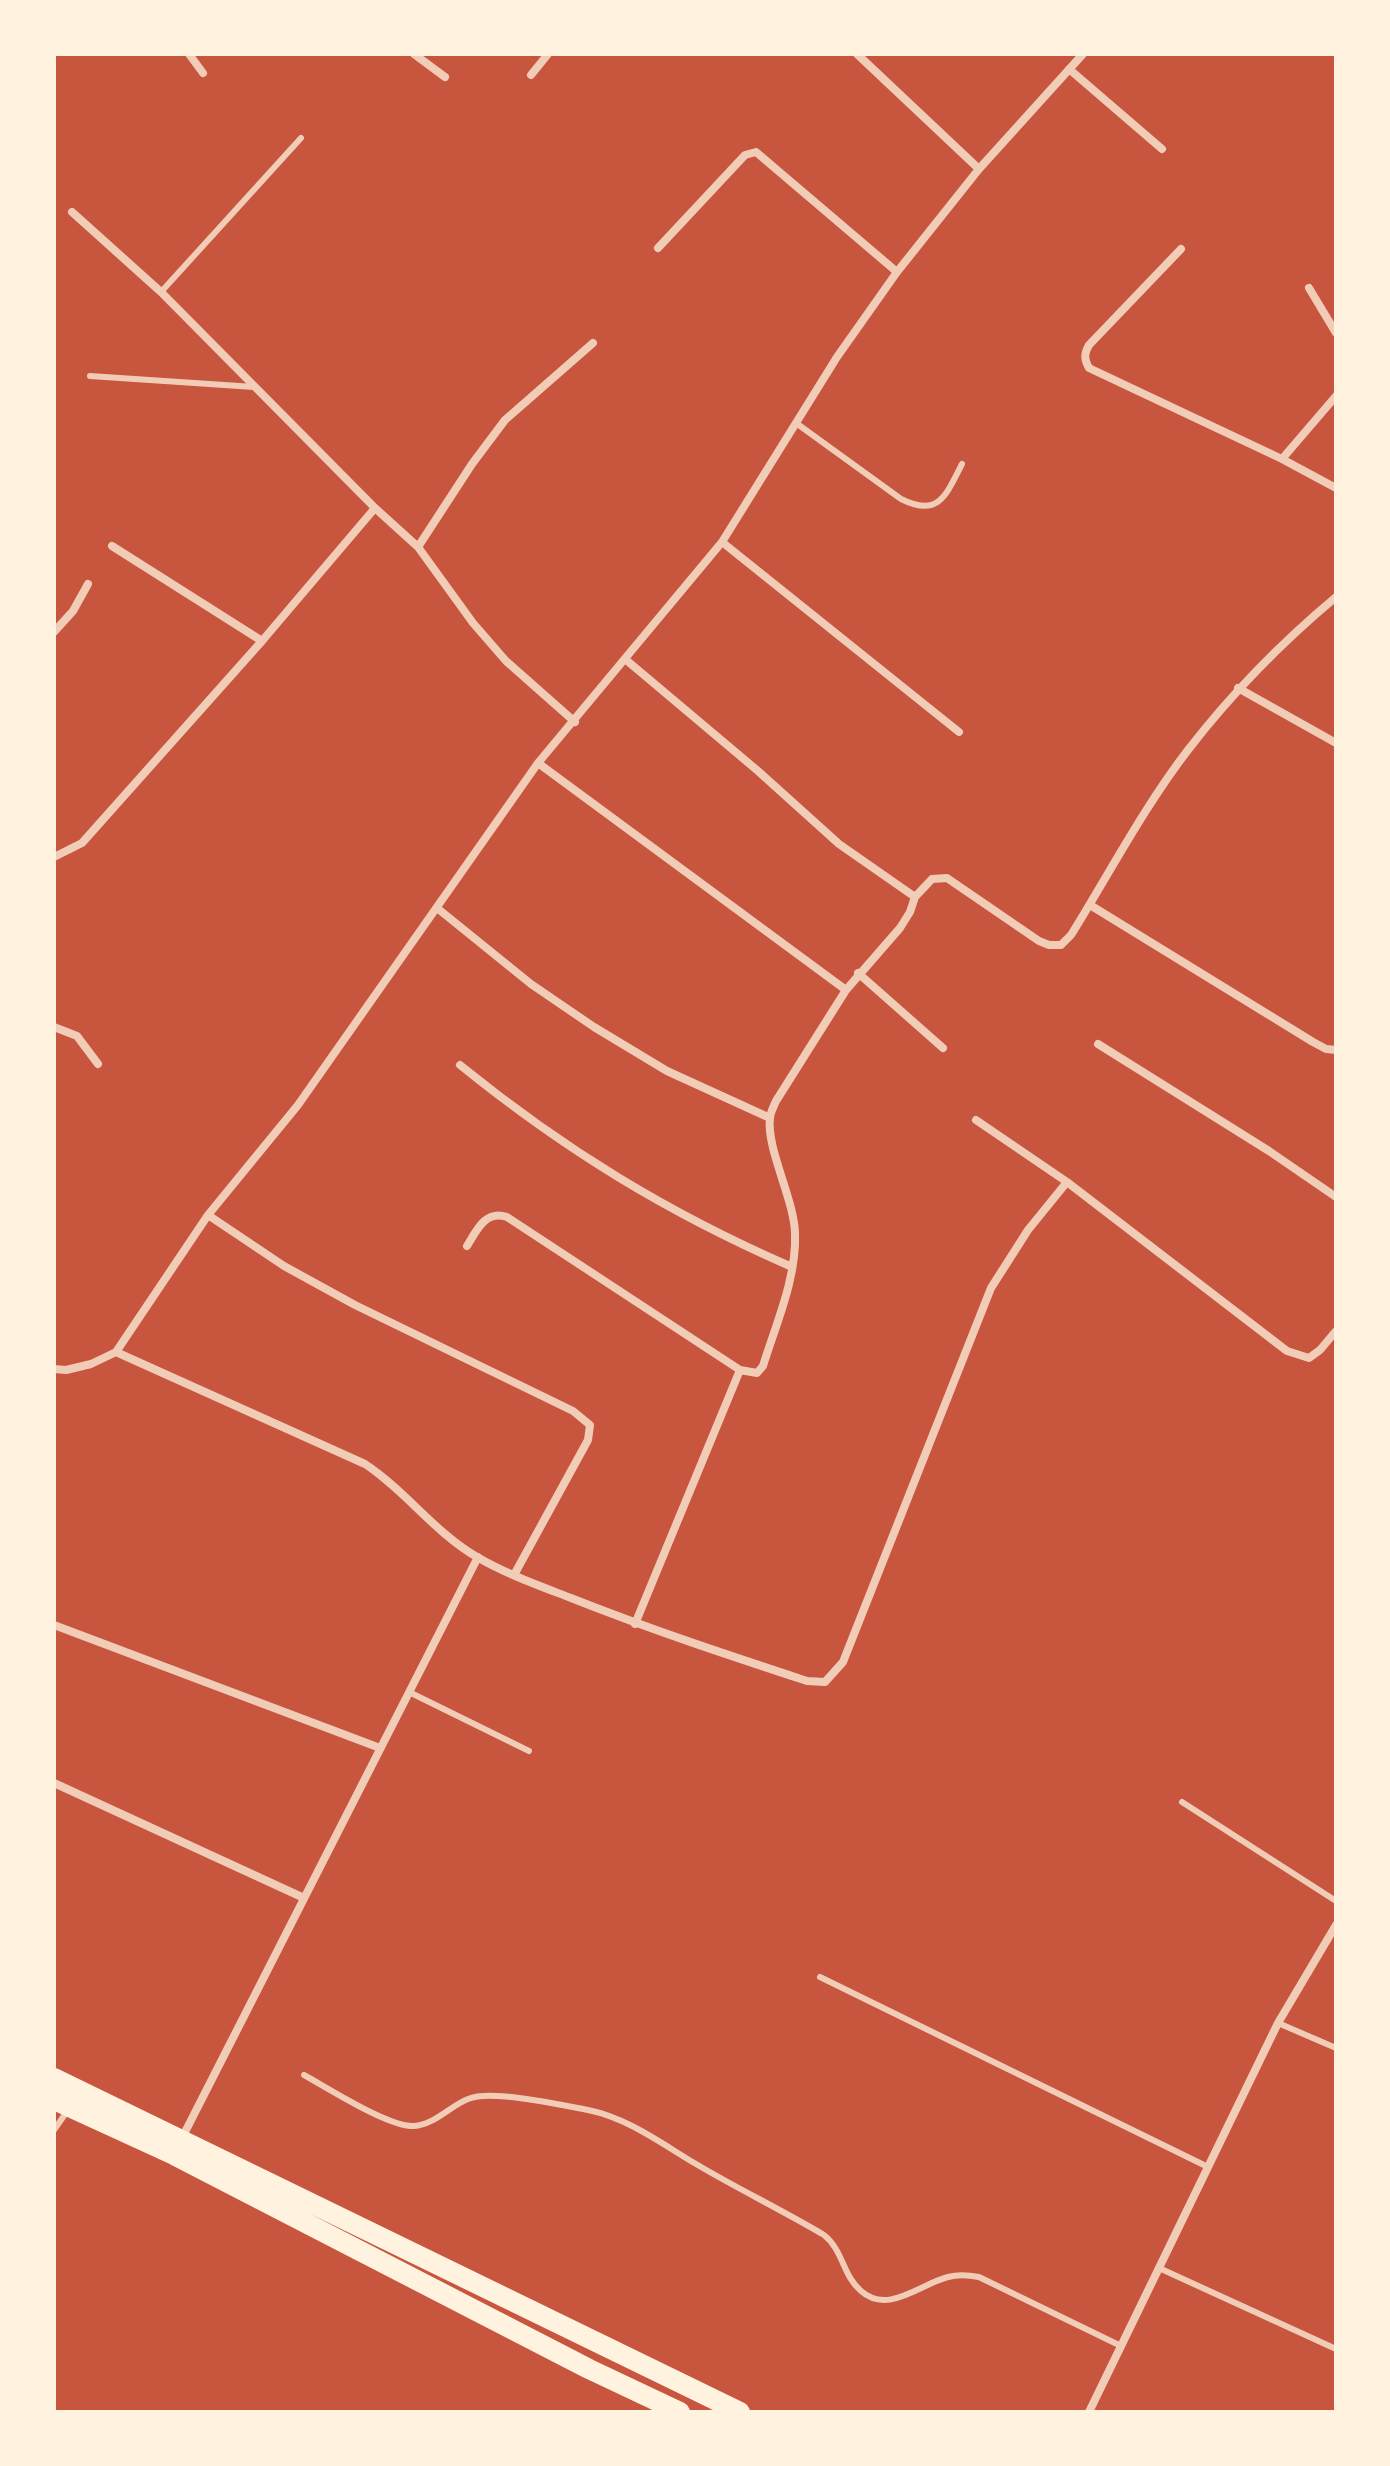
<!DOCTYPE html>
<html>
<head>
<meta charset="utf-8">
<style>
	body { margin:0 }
	#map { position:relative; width:1390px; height:2466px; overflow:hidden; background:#c8553d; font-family:"Public Sans",sans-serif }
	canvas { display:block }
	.frame { position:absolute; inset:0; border:56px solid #fff3e0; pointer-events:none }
</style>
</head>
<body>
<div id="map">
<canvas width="1390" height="2466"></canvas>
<div class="frame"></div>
</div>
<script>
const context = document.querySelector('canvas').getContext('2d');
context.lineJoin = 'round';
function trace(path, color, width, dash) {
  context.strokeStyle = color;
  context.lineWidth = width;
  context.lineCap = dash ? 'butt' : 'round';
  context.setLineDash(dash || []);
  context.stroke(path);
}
trace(new Path2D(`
	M 161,292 L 301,138
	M 90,376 L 254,387
	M 796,423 L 901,499 C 939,518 946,495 962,464
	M 409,1692 L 529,1751
	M 1182,1802 L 1336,1901
	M 820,1977 L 1208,2167
	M 1278,2023 L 1336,2048
	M 304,2075 C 328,2088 388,2127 414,2126 C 434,2125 450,2106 468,2099 C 492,2089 560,2105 588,2110 C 628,2118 662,2144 696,2164 C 738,2189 782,2210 824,2235 C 843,2250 843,2276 861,2291 C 888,2315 920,2284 948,2277 C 959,2274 968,2275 979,2277 L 1121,2346
	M 54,2130 L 68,2110
	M 1159,2268 L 1336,2349`), '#f1ccb7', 6);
trace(new Path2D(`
	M 189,54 L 203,73
	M 414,54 L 445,77
	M 857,54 L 979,169
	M 1069,69 L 1162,149
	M 531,75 L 548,54
	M 72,212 L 161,292 L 375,508 L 418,547 L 473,623 L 506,661 L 575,722
	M 658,248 L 745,155 L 756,152 L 897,272
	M 1181,249 L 1089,345 C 1084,354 1084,359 1089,368 L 1282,459 L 1336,488
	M 1309,288 L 1336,333
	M 1282,459 L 1336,396
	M 722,542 L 959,732
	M 112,546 L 262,641
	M 418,547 L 472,464 L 505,420 L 593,343
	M 54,632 L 73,611 L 88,584
	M 625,659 L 758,771 L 839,844 L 915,897
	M 1238,688 L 1336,743
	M 538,763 L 846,990
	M 54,857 L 82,843 L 262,641 L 375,508
	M 1090,905 L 1313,1042 L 1326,1049 L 1336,1050
	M 437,908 L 531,984 L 594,1027 L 667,1071 L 770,1118
	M 858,973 L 943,1048
	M 54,1027 L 77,1036 L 98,1064
	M 1098,1044 L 1269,1151 L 1336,1197
	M 460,1065 C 565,1150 668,1213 792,1267
	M 976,1120 L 1067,1182 L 1287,1351 L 1309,1358 L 1320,1350 L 1336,1331
	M 208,1215 L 284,1266 L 355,1305 L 573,1411 L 590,1425 L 588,1440 L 514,1575
	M 467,1246 C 477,1230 485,1210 507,1217 L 740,1370
	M 116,1352 L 365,1464 C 406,1491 434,1532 477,1557 C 506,1574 540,1586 571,1598 C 649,1629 728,1655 807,1681 L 825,1682 L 843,1662 L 991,1288 L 1028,1230 L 1067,1182
	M 54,1369 L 66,1370 L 91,1364 L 116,1352 L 208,1215 L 298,1105 L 538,763 L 722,542 L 837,357 L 897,272 L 979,169 L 1083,54
	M 635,1624 L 740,1370 L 757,1373 L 763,1366 C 776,1324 797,1277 795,1233 C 794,1199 766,1148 770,1118 C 770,1113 774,1106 776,1101 L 846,990 L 900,928 L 910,912 L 915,897 L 932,879 L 947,878 L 1039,941 L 1049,945 L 1061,945 L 1071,935 C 1109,874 1144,807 1188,750 C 1232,693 1281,643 1336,597
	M 54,1625 L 380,1748
	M 54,1783 L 304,1898
	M 182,2138 L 478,1557
	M 1089,2412 L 1278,2023 L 1336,1925`), '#f1ccb7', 8);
trace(new Path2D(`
	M 54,2078 L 740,2412
	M 54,2100 L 174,2155 L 589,2369 L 680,2412`), '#fff3e0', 20);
</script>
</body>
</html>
